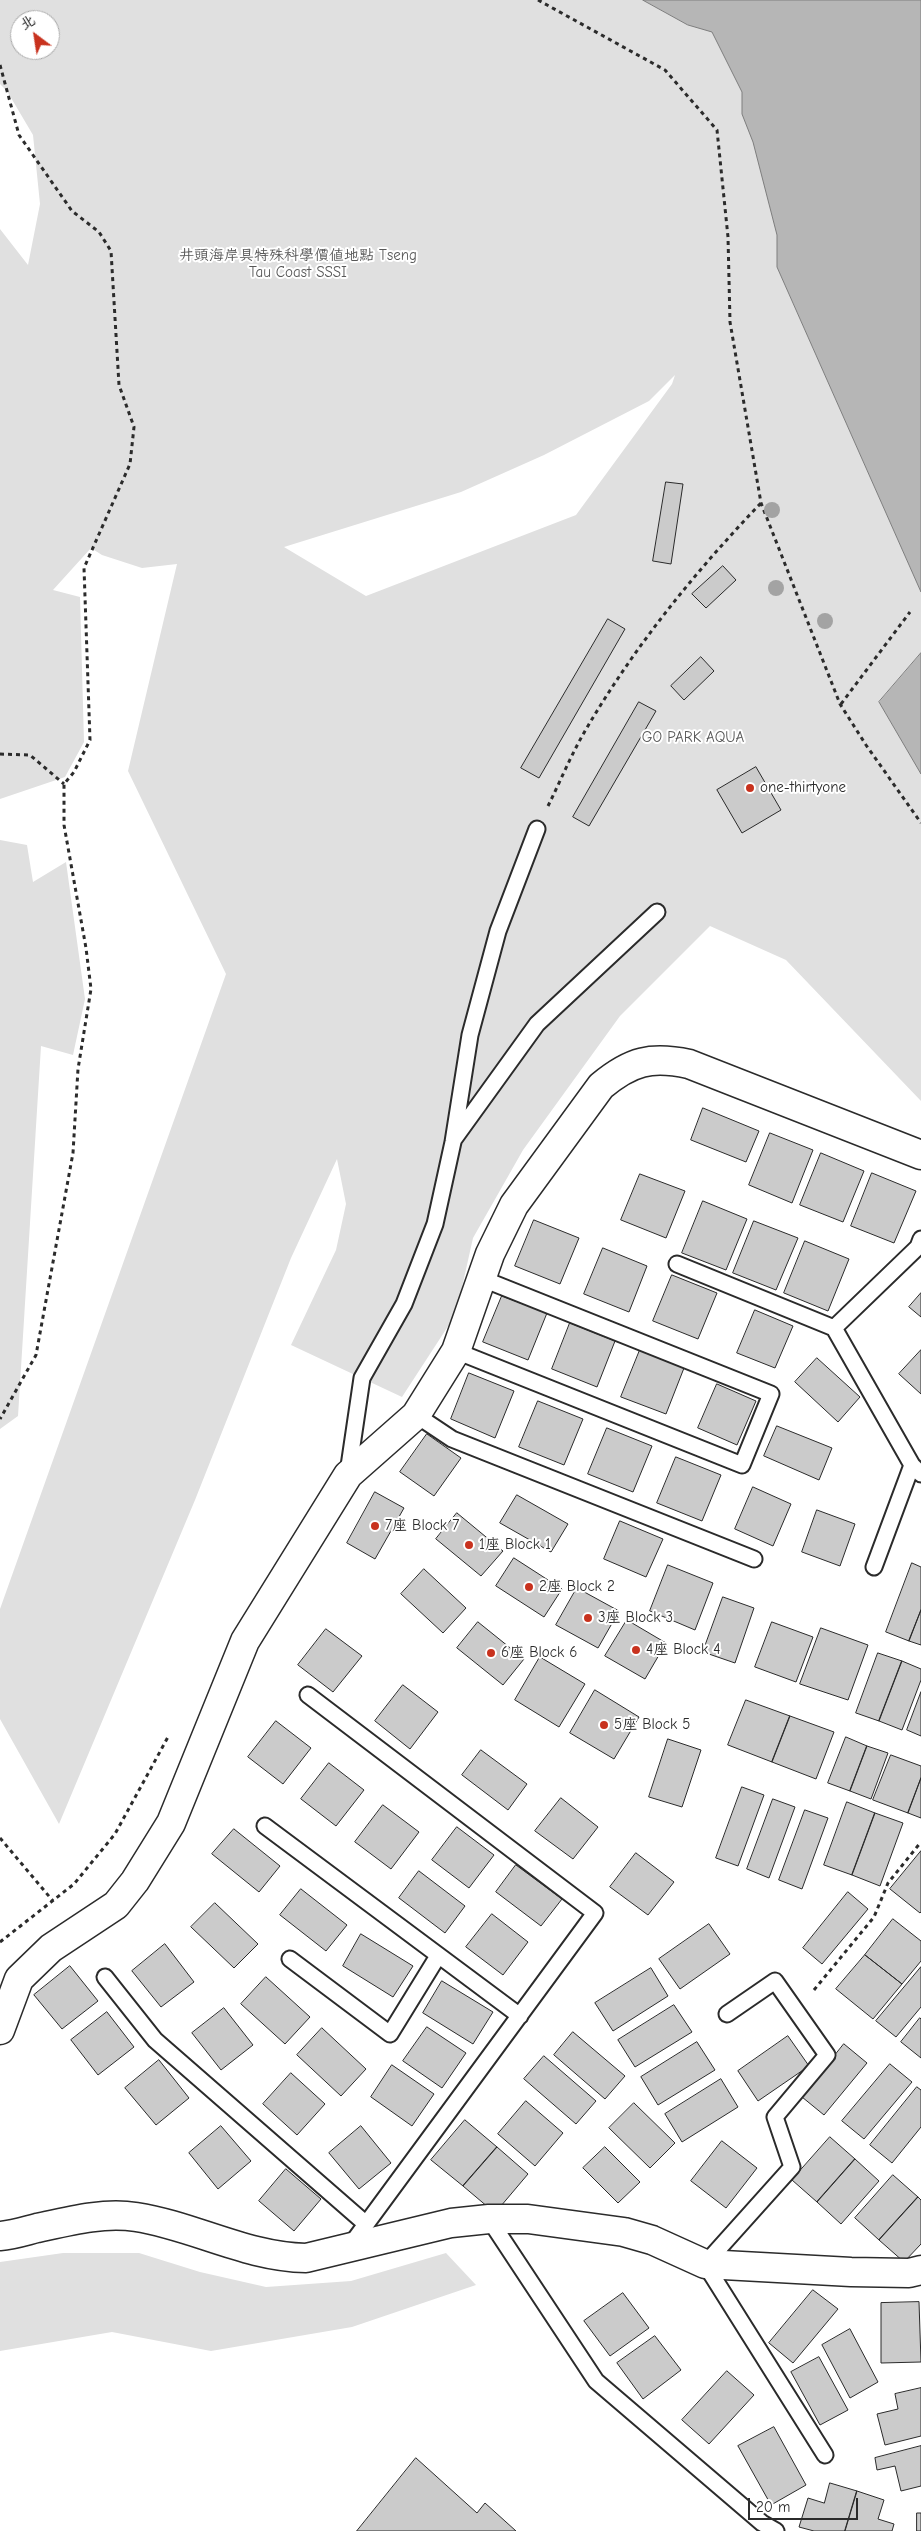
<!DOCTYPE html>
<html>
<head>
<meta charset="utf-8">
<style>
	body { margin:0 }
	#map { position:relative; width:921px; height:2531px; overflow:hidden; background:#fff; font-family:"Comic Neue","LXGW WenKai TC",sans-serif }
	canvas { display:block }
	.north { position:absolute; left:10px; top:10px; width:50px; height:50px; box-sizing:border-box; background:#fff; border:1px solid #aaa; border-radius:50%; rotate:329deg; font-size:14px; font-weight:700; line-height:20px; text-align:center; color:#2b2b2b }
	.north::after { content:''; display:block; margin:auto; width:18px; height:22px; background:#c8321e; clip-path:polygon(50% 0,100% 100%,50% 72%,0 100%) }
	.scale { position:absolute; left:748px; top:2498px; width:110px; height:22px; box-sizing:border-box; border:2px solid #2b2b2b; border-top:0; padding-left:6px; font-size:15px; line-height:18px; white-space:nowrap; color:#2b2b2b; -webkit-text-stroke:4px #fff; paint-order:stroke }
</style>
</head>
<body>
<div id="map">
<canvas width="921" height="2531"></canvas>
<div class="north">北</div>
<div class="scale">20 m</div>
</div>
<script>
const context = document.querySelector('canvas').getContext('2d');
context.lineJoin = 'round';
function paint(path, color) {
  context.fillStyle = color;
  context.fill(path, 'evenodd');
}
function trace(path, color, width, dash) {
  context.strokeStyle = color;
  context.lineWidth = width;
  context.lineCap = dash ? 'butt' : 'round';
  context.setLineDash(dash || []);
  context.stroke(path);
}
function write(font, color, halo, rows, align = 'center') {
  context.font = font + ' "Comic Neue","LXGW WenKai TC",sans-serif';
  context.lineWidth = 4;
  context.setLineDash([]);
  context.textBaseline = 'middle';
  context.strokeStyle = halo;
  context.fillStyle = color;
  for (const [text, x, y, turn = 0] of rows) {
    context.save();
    context.translate(x, y);
    context.rotate((+turn || 0) * Math.PI / 180);
    context.textAlign = isNaN(turn) ? turn : align;
    if (halo) context.strokeText(text, 0, 0);
    context.fillText(text, 0, 0);
    context.restore();
  }
}
paint(new Path2D(`
	M 0,0 L 727,0 L 800,112 L 777,267 L 921,592 L 921,653 L 879,702 L 921,774 L 921,1101 L 786,960 L 710,926 L 620,1016 L 523,1150 L 473,1238 L 456,1314 L 402,1397 L 291,1345 L 336,1250 L 346,1204 L 337,1159 L 291,1258 L 195,1500 L 59,1824 L 0,1719 L 0,1609 L 226,974 L 128,771 L 177,564 L 142,568 L 102,555 L 91,548 L 53,590 L 80,597 L 84,742 L 65,777 L 0,799 L 0,229 L 28,265 L 40,204 L 33,135 L 7,91 L 0,84 ZM 20,20 L 50,20 L 50,50 L 20,50 ZM 675,375 L 672,384 L 576,515 L 366,596 L 284,547 L 461,492 L 544,455 L 649,401 Z
	M 0,840 L 27,845 L 33,882 L 66,862 L 85,999 L 73,1055 L 41,1046 L 18,1416 L 0,1429 Z
	M 63,2253 L 139,2253 L 200,2272 L 266,2287 L 351,2281 L 446,2253 L 476,2285 L 352,2327 L 211,2351 L 112,2332 L 0,2351 L 0,2262 Z`), '#e0e0e0');
const water = new Path2D(`
	M 643,0 L 921,0 L 921,592 L 777,267 L 777,235 L 753,142 L 742,114 L 742,92 L 712,32 L 688,25 Z
	M 921,653 L 921,774 L 879,702 Z`);
paint(water, '#b6b6b6');
trace(water, '#7e7e7e', 1);
const building = new Path2D(`
	M 666,482 L 683,484 L 671,564 L 653,561 Z
	M 723,566 L 736,580 L 706,608 L 692,594 Z
	M 608,619 L 625,629 L 539,778 L 521,768 Z
	M 701,657 L 714,671 L 684,700 L 671,686 Z
	M 639,702 L 656,711 L 589,826 L 573,817 Z
	M 756,767 L 781,810 L 742,833 L 717,790 Z
	M 703,1108 L 759,1131 L 746,1162 L 691,1140 Z
	M 770,1133 L 813,1150 L 792,1203 L 749,1185 Z
	M 821,1153 L 864,1171 L 843,1222 L 800,1205 Z
	M 872,1173 L 916,1191 L 894,1243 L 851,1226 Z
	M 640,1174 L 685,1191 L 666,1238 L 621,1220 Z
	M 703,1201 L 747,1219 L 726,1270 L 682,1253 Z
	M 534,1220 L 579,1238 L 560,1284 L 515,1266 Z
	M 754,1221 L 798,1238 L 776,1290 L 733,1273 Z
	M 805,1241 L 849,1259 L 828,1311 L 784,1293 Z
	M 603,1248 L 647,1266 L 629,1312 L 584,1294 Z
	M 672,1275 L 717,1293 L 698,1339 L 653,1321 Z
	M 921,1293 L 921,1317 L 909,1307 Z
	M 502,1296 L 547,1313 L 528,1360 L 483,1342 Z
	M 755,1310 L 793,1326 L 775,1368 L 737,1353 Z
	M 570,1323 L 615,1341 L 597,1387 L 552,1369 Z
	M 640,1350 L 684,1368 L 666,1414 L 621,1397 Z
	M 921,1350 L 921,1394 L 899,1374 Z
	M 817,1358 L 860,1397 L 838,1422 L 795,1382 Z
	M 469,1373 L 514,1391 L 495,1438 L 451,1419 Z
	M 717,1384 L 756,1401 L 737,1445 L 698,1428 Z
	M 538,1401 L 583,1419 L 564,1465 L 519,1447 Z
	M 777,1426 L 832,1448 L 819,1480 L 764,1456 Z
	M 607,1428 L 652,1446 L 633,1492 L 588,1474 Z
	M 427,1434 L 461,1458 L 434,1496 L 400,1472 Z
	M 676,1457 L 721,1475 L 702,1521 L 657,1503 Z
	M 753,1487 L 791,1504 L 773,1546 L 735,1529 Z
	M 375,1492 L 404,1508 L 375,1559 L 347,1543 Z
	M 517,1495 L 568,1524 L 551,1552 L 500,1523 Z
	M 817,1510 L 855,1524 L 840,1566 L 802,1552 Z
	M 457,1513 L 503,1551 L 481,1576 L 436,1539 Z
	M 620,1521 L 663,1539 L 646,1577 L 604,1559 Z
	M 514,1558 L 562,1589 L 544,1617 L 496,1586 Z
	M 912,1563 L 921,1567 L 921,1610 L 909,1641 L 886,1632 Z
	M 668,1565 L 713,1583 L 695,1630 L 650,1611 Z
	M 424,1569 L 466,1608 L 443,1633 L 401,1594 Z
	M 577,1588 L 619,1611 L 598,1648 L 556,1625 Z
	M 723,1597 L 754,1608 L 735,1663 L 703,1652 Z
	M 921,1610 L 921,1645 L 909,1641 Z
	M 627,1620 L 666,1643 L 645,1679 L 605,1656 Z
	M 478,1622 L 524,1659 L 503,1685 L 457,1648 Z
	M 772,1622 L 813,1637 L 796,1682 L 755,1667 Z
	M 821,1628 L 868,1645 L 848,1700 L 800,1684 Z
	M 326,1629 L 362,1656 L 333,1692 L 298,1665 Z
	M 878,1653 L 902,1661 L 879,1721 L 856,1713 Z
	M 540,1657 L 585,1684 L 559,1727 L 515,1700 Z
	M 902,1661 L 921,1669 L 921,1680 L 902,1730 L 879,1721 Z
	M 403,1685 L 438,1712 L 410,1749 L 375,1721 Z
	M 595,1690 L 639,1717 L 614,1759 L 570,1733 Z
	M 921,1692 L 921,1736 L 907,1730 Z
	M 746,1700 L 790,1716 L 772,1762 L 728,1745 Z
	M 790,1716 L 834,1732 L 816,1779 L 772,1762 Z
	M 276,1721 L 311,1748 L 283,1784 L 248,1757 Z
	M 846,1737 L 867,1746 L 850,1791 L 828,1783 Z
	M 668,1739 L 701,1750 L 682,1807 L 649,1797 Z
	M 867,1746 L 888,1753 L 871,1799 L 850,1791 Z
	M 481,1750 L 527,1784 L 508,1810 L 462,1775 Z
	M 891,1755 L 921,1766 L 921,1778 L 908,1813 L 873,1800 Z
	M 329,1763 L 364,1790 L 336,1826 L 301,1799 Z
	M 921,1778 L 921,1818 L 908,1813 Z
	M 742,1787 L 764,1795 L 738,1866 L 716,1858 Z
	M 561,1798 L 598,1827 L 573,1859 L 535,1831 Z
	M 773,1799 L 795,1807 L 769,1878 L 747,1869 Z
	M 847,1802 L 875,1813 L 852,1875 L 824,1865 Z
	M 383,1805 L 419,1832 L 391,1869 L 355,1842 Z
	M 805,1810 L 828,1818 L 802,1889 L 779,1880 Z
	M 875,1813 L 903,1823 L 880,1886 L 852,1875 Z
	M 457,1827 L 494,1855 L 469,1888 L 432,1860 Z
	M 234,1829 L 280,1866 L 259,1892 L 212,1854 Z
	M 921,1851 L 921,1912 L 920,1913 L 890,1889 Z
	M 636,1853 L 674,1882 L 648,1915 L 610,1887 Z
	M 516,1865 L 562,1899 L 541,1926 L 496,1892 Z
	M 419,1871 L 465,1906 L 445,1933 L 399,1898 Z
	M 301,1889 L 347,1925 L 326,1951 L 280,1915 Z
	M 848,1892 L 868,1909 L 822,1964 L 803,1948 Z
	M 215,1903 L 258,1944 L 234,1968 L 191,1927 Z
	M 492,1914 L 528,1942 L 503,1975 L 466,1947 Z
	M 893,1919 L 921,1941 L 921,1961 L 902,1984 L 865,1955 Z
	M 709,1924 L 730,1954 L 680,1989 L 659,1959 Z
	M 361,1934 L 413,1966 L 393,1997 L 343,1966 Z
	M 165,1944 L 194,1982 L 161,2007 L 132,1971 Z
	M 865,1955 L 902,1984 L 873,2019 L 836,1989 Z
	M 70,1966 L 98,2001 L 62,2029 L 34,1995 Z
	M 921,1967 L 921,2007 L 896,2037 L 876,2021 Z
	M 651,1968 L 668,1996 L 613,2031 L 595,2003 Z
	M 266,1977 L 310,2017 L 285,2044 L 241,2004 Z
	M 442,1981 L 493,2012 L 473,2044 L 423,2013 Z
	M 674,2005 L 692,2032 L 635,2067 L 618,2040 Z
	M 224,2008 L 253,2045 L 221,2070 L 192,2033 Z
	M 107,2012 L 134,2047 L 98,2075 L 71,2040 Z
	M 920,2018 L 921,2019 L 921,2058 L 901,2042 Z
	M 427,2027 L 466,2053 L 442,2088 L 403,2061 Z
	M 322,2028 L 366,2069 L 341,2096 L 297,2055 Z
	M 573,2032 L 625,2076 L 605,2099 L 554,2055 Z
	M 788,2036 L 809,2066 L 758,2101 L 738,2071 Z
	M 697,2042 L 715,2070 L 658,2105 L 641,2077 Z
	M 844,2044 L 867,2063 L 824,2115 L 802,2097 Z
	M 544,2056 L 596,2101 L 576,2124 L 524,2079 Z
	M 159,2060 L 189,2098 L 156,2125 L 125,2088 Z
	M 890,2064 L 912,2082 L 864,2139 L 842,2121 Z
	M 392,2065 L 434,2094 L 412,2126 L 371,2097 Z
	M 291,2073 L 325,2104 L 297,2135 L 263,2104 Z
	M 721,2079 L 738,2107 L 682,2142 L 665,2114 Z
	M 917,2087 L 921,2090 L 921,2127 L 892,2163 L 870,2145 Z
	M 526,2101 L 563,2133 L 535,2166 L 498,2134 Z
	M 634,2103 L 675,2143 L 650,2168 L 609,2128 Z
	M 465,2120 L 497,2147 L 463,2186 L 431,2160 Z
	M 221,2126 L 251,2161 L 218,2189 L 189,2153 Z
	M 361,2126 L 391,2163 L 359,2189 L 329,2153 Z
	M 830,2137 L 855,2159 L 817,2202 L 792,2180 Z
	M 722,2141 L 757,2168 L 726,2208 L 691,2181 Z
	M 497,2147 L 528,2174 L 495,2213 L 463,2186 Z
	M 605,2147 L 640,2182 L 618,2203 L 583,2168 Z
	M 855,2159 L 879,2181 L 841,2224 L 817,2202 Z
	M 286,2169 L 321,2199 L 294,2231 L 259,2201 Z
	M 893,2175 L 918,2197 L 879,2240 L 855,2218 Z
	M 918,2197 L 921,2200 L 921,2244 L 904,2262 L 879,2240 Z
	M 813,2290 L 838,2309 L 793,2363 L 769,2343 Z
	M 623,2293 L 649,2328 L 610,2356 L 584,2321 Z
	M 919,2302 L 921,2362 L 881,2363 L 881,2303 Z
	M 850,2329 L 878,2382 L 850,2398 L 822,2345 Z
	M 655,2336 L 681,2370 L 643,2399 L 617,2363 Z
	M 819,2357 L 848,2410 L 820,2425 L 791,2372 Z
	M 727,2371 L 754,2395 L 709,2444 L 682,2420 Z
	M 921,2388 L 921,2436 L 885,2445 L 877,2414 L 898,2409 L 895,2394 Z
	M 774,2427 L 806,2485 L 771,2505 L 738,2446 Z
	M 921,2446 L 921,2486 L 901,2491 L 895,2466 L 877,2470 L 875,2458 Z
	M 416,2458 L 477,2513 L 485,2503 L 516,2531 L 357,2531 Z
	M 830,2483 L 857,2491 L 845,2531 L 814,2531 L 799,2527 L 808,2498 L 824,2503 Z
	M 857,2491 L 884,2500 L 878,2519 L 894,2524 L 892,2531 L 845,2531 Z
	M 917,2513 L 921,2513 L 921,2531 L 917,2531 Z`);
paint(building, '#cbcbcb');
trace(building, '#2b2b2b', 1);
const lane = new Path2D(`
	M 454,1139 L 537,1024 L 657,912
	M 921,1239 L 918,1247 L 834,1328 L 912,1465 L 921,1474
	M 677,1264 L 834,1328
	M 456,1351 L 742,1465 L 771,1394 L 483,1279
	M 416,1415 L 452,1439 L 754,1559
	M 348,1473 L 362,1378 L 404,1304 L 435,1224 L 453,1142 L 470,1035 L 498,931 L 537,829
	M 874,1567 L 912,1465
	M 308,1695 L 595,1913 L 350,2246
	M 265,1826 L 520,2016
	M 290,1959 L 390,2034 L 438,1956
	M 105,1977 L 155,2040 L 366,2224
	M 727,2014 L 775,1981 L 827,2055 L 775,2117 L 792,2167 L 705,2264 L 825,2455
	M 489,2219 L 596,2381 L 762,2523 L 776,2531`);
const street = new Path2D(`
	M 0,2030 L 19,1979 L 51,1948 L 116,1905 L 135,1881 L 171,1823 L 245,1641 L 348,1475 L 416,1415 L 456,1351 L 490,1254 L 514,1205 L 601,1086 C 631,1061 651,1056 689,1064 L 921,1155
	M 0,2236 C 13,2235 25,2231 37,2228 C 69,2221 103,2212 136,2217 C 194,2226 246,2257 306,2258 L 451,2223 L 489,2219 L 528,2219 L 624,2232 L 652,2240 L 705,2264 L 851,2272 L 909,2273 L 921,2270`);
trace(lane, '#2b2b2b', 19);
trace(street, '#2b2b2b', 31);
trace(new Path2D(`
	M 538,0 L 665,70 L 717,130 L 728,237 L 730,322 L 761,503 L 840,704 L 866,745 L 921,823
	M 0,65 L 19,135 L 72,211 L 99,232 L 111,251 L 119,385 L 134,427 L 130,464 L 84,568 L 90,740 L 74,772 L 64,784 L 64,825 L 86,948 L 91,989 L 78,1069 L 73,1153 L 36,1355 L 0,1419
	M 841,704 L 910,612
	M 0,754 L 30,755 L 64,784
	M 548,806 C 560,782 571,755 585,731 C 634,647 694,573 761,503
	M 0,1838 L 53,1901
	M 0,1942 L 74,1884 L 115,1834 L 168,1737
	M 814,1990 L 874,1917 L 888,1883 L 921,1842`), '#2b2b2b', 3, [4, 4]);
trace(lane, '#fff', 15);
trace(street, '#fff', 28);
context.fillStyle = '#a3a3a3';
for (const [x, y] of [
	[772,510],
	[776,588],
	[825,621]
]) {
  context.beginPath();
  context.arc(x, y, 8, 0, 2 * Math.PI);
  context.fill();
}
for (const [x, y, r, color] of [
	[750,788,5,"#c8321e"],
	[375,1526,5,"#c8321e"],
	[469,1545,5,"#c8321e"],
	[529,1587,5,"#c8321e"],
	[588,1618,5,"#c8321e"],
	[636,1650,5,"#c8321e"],
	[491,1653,5,"#c8321e"],
	[604,1725,5,"#c8321e"]
]) {
  const dot = new Path2D();
  dot.arc(x, y, r, 0, 2 * Math.PI);
  context.fillStyle = color;
  context.fill(dot);
  trace(dot, '#fff', 2);
}
write('15px', '#585858', '#fff', [
	["井頭海岸具特殊科學價值地點 Tseng",298,256],
	["Tau Coast SSSI",298,273],
	["GO PARK AQUA",693,738]
]);
write('15px', '#2b2b2b', '#fff', [
	["one-thirtyone",760,788],
	["7座 Block 7",385,1526],
	["1座 Block 1",479,1545],
	["2座 Block 2",539,1587],
	["3座 Block 3",598,1618],
	["4座 Block 4",646,1650],
	["6座 Block 6",501,1653],
	["5座 Block 5",614,1725]
], 'left');
</script>
</body>
</html>
